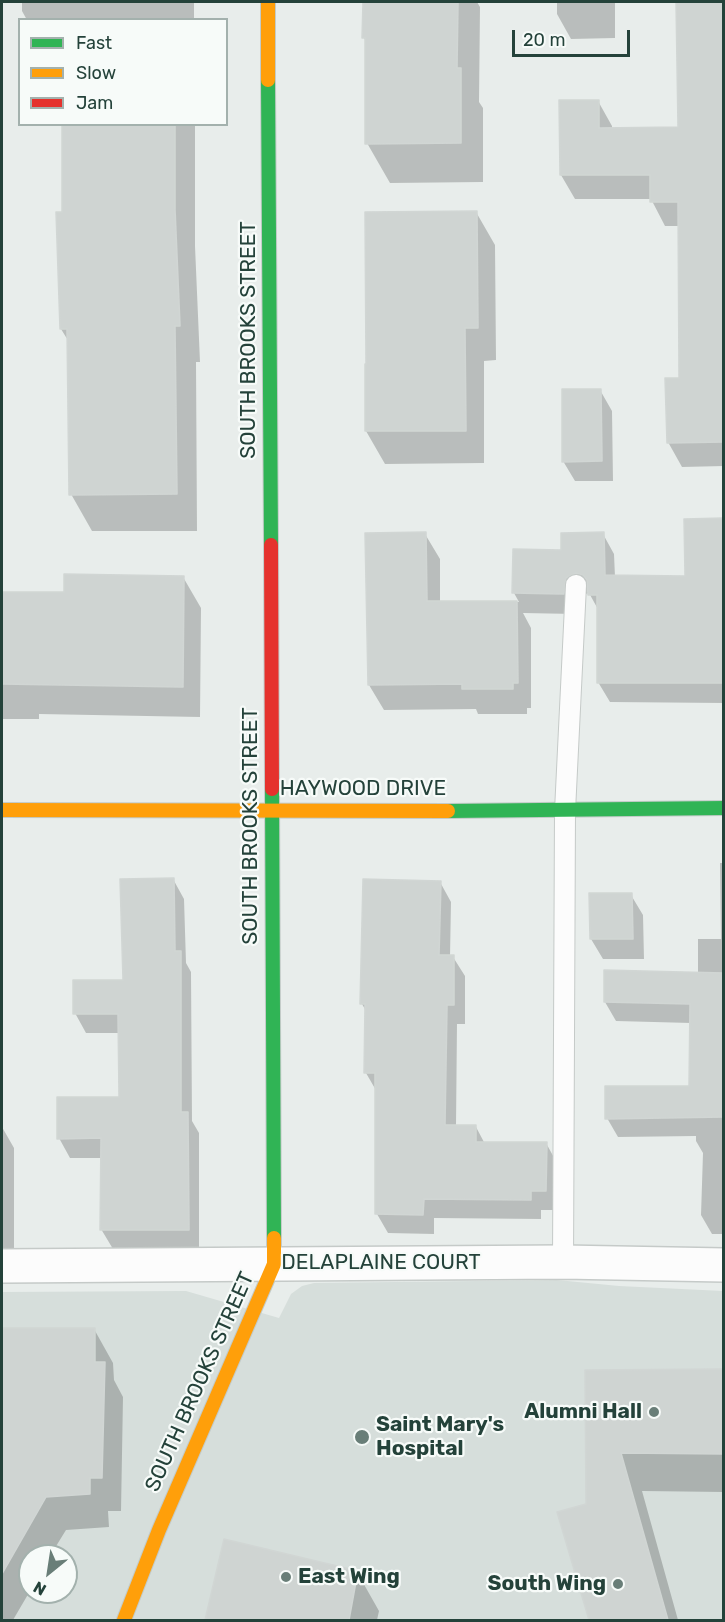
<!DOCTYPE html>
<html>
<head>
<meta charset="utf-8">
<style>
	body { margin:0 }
	#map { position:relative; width:725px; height:1622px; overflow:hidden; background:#e8edeb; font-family:Rubik,sans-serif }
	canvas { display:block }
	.frame { position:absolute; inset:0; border:3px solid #24423a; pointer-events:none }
	.legend { position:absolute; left:18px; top:18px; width:210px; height:108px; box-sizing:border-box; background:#f7fbf9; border:2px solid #a3b1ad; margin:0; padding:8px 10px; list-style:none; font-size:18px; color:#24423a }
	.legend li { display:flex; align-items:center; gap:12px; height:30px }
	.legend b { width:30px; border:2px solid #a3b1ad }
	.north { position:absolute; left:18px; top:1544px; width:60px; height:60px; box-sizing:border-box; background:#f7fbf9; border:2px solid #a3b1ad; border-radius:50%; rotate:210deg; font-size:16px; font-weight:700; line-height:24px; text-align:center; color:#24423a }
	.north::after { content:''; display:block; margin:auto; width:21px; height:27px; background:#697e78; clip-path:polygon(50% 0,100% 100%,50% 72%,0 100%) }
	.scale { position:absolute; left:512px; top:30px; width:118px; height:27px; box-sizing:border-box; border:3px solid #24423a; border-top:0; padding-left:8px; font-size:18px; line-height:21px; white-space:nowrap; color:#24423a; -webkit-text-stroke:4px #f7fbf9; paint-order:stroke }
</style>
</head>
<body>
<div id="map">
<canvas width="725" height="1622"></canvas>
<div class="frame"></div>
<ul class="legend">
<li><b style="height:8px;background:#30b455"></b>Fast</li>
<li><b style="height:8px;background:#ff9f0a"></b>Slow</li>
<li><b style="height:8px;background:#e5322d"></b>Jam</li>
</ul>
<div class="north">N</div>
<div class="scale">20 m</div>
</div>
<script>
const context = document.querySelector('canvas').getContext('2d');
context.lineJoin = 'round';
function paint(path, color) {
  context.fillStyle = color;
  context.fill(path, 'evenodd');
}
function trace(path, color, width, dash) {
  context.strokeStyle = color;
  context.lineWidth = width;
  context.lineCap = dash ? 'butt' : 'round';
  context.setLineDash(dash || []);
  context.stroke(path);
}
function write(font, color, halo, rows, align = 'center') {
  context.font = font + ' Rubik,sans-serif';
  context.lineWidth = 4.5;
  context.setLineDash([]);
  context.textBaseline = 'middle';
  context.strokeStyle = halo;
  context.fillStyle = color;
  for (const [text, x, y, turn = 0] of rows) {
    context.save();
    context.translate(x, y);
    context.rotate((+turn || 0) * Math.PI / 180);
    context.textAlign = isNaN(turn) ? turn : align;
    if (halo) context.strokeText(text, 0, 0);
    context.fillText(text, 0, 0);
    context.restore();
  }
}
paint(new Path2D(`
	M 557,1280 L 619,1286 L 723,1291 L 723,1620 L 2,1620 L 2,1292 L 186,1291 L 279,1318 L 291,1294 L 302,1286 L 314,1283 ZM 30,1556 L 66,1556 L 66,1592 L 30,1592 Z`), '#d6dedb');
paint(new Path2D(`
	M 22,2 L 194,2 L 194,20 L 27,20 L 22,11 Z
	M 364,2 L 477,2 L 480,7 L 479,102 L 483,108 L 483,182 L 390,183 L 367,143 L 367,43 L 364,38 Z
	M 557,2 L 615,2 L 615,38 L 571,39 L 557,14 Z
	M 678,2 L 724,2 L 724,466 L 682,467 L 668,442 L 680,379 L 680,226 L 665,226 L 651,199 L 575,199 L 561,175 L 598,101 L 612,126 L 612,129 L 679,129 Z
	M 63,124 L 195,124 L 195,246 L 200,362 L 196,362 L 197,531 L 92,531 L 71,494 L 69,342 L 61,329 Z
	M 476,212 L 495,245 L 496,360 L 484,361 L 484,463 L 385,464 L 366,431 Z
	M 600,390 L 612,411 L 613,481 L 575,481 L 563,461 Z
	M 685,520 L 724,520 L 724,703 L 610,702 L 598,682 L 599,611 L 589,593 L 582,595 L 575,614 L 523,613 L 531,628 L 531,708 L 527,708 L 527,714 L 478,714 L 476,709 L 384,710 L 369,685 L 425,534 L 440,559 L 440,603 L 519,602 L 514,593 L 563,551 L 603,534 L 614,554 L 615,577 L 686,578 Z
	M 183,577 L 201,608 L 200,717 L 39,714 L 39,719 L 2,719 L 2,593 L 65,594 Z
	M 720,863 L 724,863 L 724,1234 L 712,1234 L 701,1215 L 703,1153 L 696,1141 L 696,1136 L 618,1137 L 607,1118 L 691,1087 L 691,1023 L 616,1021 L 605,1002 L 606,972 L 698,974 L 698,939 L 721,939 Z
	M 173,879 L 184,899 L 186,963 L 191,972 L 192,1121 L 199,1133 L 199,1249 L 113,1249 L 101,1229 L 102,1158 L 70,1158 L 59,1138 L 120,1098 L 120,1033 L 86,1033 L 75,1013 L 125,981 Z
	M 440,882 L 451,902 L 450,957 L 453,957 L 465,976 L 465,1024 L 457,1024 L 456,1126 L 476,1127 L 485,1144 L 546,1143 L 557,1163 L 557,1210 L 541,1210 L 541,1219 L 434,1218 L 434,1234 L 388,1233 L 377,1214 L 377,1092 L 366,1073 L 366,1011 L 362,1004 Z
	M 591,895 L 631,895 L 643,915 L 644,959 L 603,959 L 591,939 Z
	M 2,1127 L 14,1148 L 14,1265 L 2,1265 Z
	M 2,1329 L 94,1329 L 113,1363 L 114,1380 L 123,1397 L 121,1511 L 108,1511 L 109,1527 L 66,1530 L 50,1556 L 30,1556 L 30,1591 L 13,1620 L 2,1620 Z
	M 724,1371 L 724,1492 L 642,1491 L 678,1620 L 591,1620 L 559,1513 L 587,1506 L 586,1372 Z
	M 225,1541 L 357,1572 L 379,1611 L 377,1620 L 206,1620 Z`), '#0003');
const building = new Path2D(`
	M 363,2 L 458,2 L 457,68 L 461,68 L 461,143 L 365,144 L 365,38 L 362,38 Z
	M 676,2 L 723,2 L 723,442 L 667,443 L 665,378 L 679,378 L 678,202 L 650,202 L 650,175 L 560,175 L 559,100 L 599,100 L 599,128 L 678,127 Z
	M 62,124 L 175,124 L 175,209 L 180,326 L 175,326 L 177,494 L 69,495 L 67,329 L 60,329 L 56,212 L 62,212 Z
	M 477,211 L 478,328 L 465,328 L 466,431 L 365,431 L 365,364 L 366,364 L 365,212 Z
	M 562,389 L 601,389 L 602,461 L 562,462 Z
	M 723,518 L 723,683 L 597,683 L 597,595 L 588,595 L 587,580 L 583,575 L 576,573 L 566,578 L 564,594 L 512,593 L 513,549 L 561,550 L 561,533 L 604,532 L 605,575 L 685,576 L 684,519 Z
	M 426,532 L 427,601 L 517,601 L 518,683 L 513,683 L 513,689 L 462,689 L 462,684 L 368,685 L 365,533 Z
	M 64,574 L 184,576 L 183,687 L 2,684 L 2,592 L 64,592 Z
	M 174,878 L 175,951 L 181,951 L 181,1112 L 188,1112 L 189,1230 L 100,1230 L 101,1138 L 57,1139 L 57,1097 L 119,1097 L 118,1014 L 73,1014 L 73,980 L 123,980 L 120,879 Z
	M 363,879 L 441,881 L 439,955 L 454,955 L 454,1005 L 447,1005 L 445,1125 L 476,1125 L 476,1142 L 547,1142 L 546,1191 L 531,1191 L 531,1200 L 424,1199 L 423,1215 L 375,1214 L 375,1073 L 364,1073 L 365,1004 L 360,1004 Z
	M 589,893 L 632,893 L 633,939 L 590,939 Z
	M 604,970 L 723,973 L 723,1117 L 605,1119 L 605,1086 L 689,1086 L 690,1004 L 604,1002 Z
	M 2,1328 L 95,1328 L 95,1362 L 105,1362 L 102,1478 L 90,1478 L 90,1494 L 46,1497 L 2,1574 Z
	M 723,1369 L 723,1454 L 621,1453 L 668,1620 L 589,1620 L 557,1512 L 586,1504 L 585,1370 Z
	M 224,1539 L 358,1571 L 349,1620 L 205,1620 Z`);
paint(building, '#cfd4d2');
trace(building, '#d1d6d4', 1.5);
const lane = new Path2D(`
	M 563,1262 L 565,811 L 576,585`);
const street = new Path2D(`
	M 2,1266 L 563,1262 L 724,1265`);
const fast = new Path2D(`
	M 268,80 L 271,545
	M 272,789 L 274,1238
	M 448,811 L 724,808`);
const slow = new Path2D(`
	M 268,2 L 268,80
	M 2,810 L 448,811
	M 124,1620 L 159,1530 L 274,1264 L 274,1238`);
const jam = new Path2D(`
	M 271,545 L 272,789`);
trace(lane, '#c5cac8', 22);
trace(street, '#c5cac8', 36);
trace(fast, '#c3cbc8', 16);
trace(slow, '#c3cbc8', 16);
trace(jam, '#c3cbc8', 16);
trace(lane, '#fcfcfc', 20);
trace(street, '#fcfcfc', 33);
trace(fast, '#30b455', 14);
trace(slow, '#ff9f0a', 14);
trace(jam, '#e5322d', 14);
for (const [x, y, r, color] of [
	[654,1412,6,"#697e78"],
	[362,1437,8,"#697e78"],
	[286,1577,6,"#697e78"],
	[618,1584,6,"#697e78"]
]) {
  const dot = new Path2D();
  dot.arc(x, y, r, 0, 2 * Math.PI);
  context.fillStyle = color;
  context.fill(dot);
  trace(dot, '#f7fbf9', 2);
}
write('21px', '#24423a', '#f7fbf9', [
	["SOUTH BROOKS STREET",249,340,-90],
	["HAYWOOD DRIVE",363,789],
	["SOUTH BROOKS STREET",251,826,-90],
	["DELAPLAINE COURT",381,1263],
	["SOUTH BROOKS STREET",200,1382,-66]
]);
write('bold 21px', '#24423a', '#f7fbf9', [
	["Alumni Hall",642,1412],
	["Saint Mary's",376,1425,"left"],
	["Hospital",376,1449,"left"],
	["East Wing",298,1577,"left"],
	["South Wing",606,1584]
], 'right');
</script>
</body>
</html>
